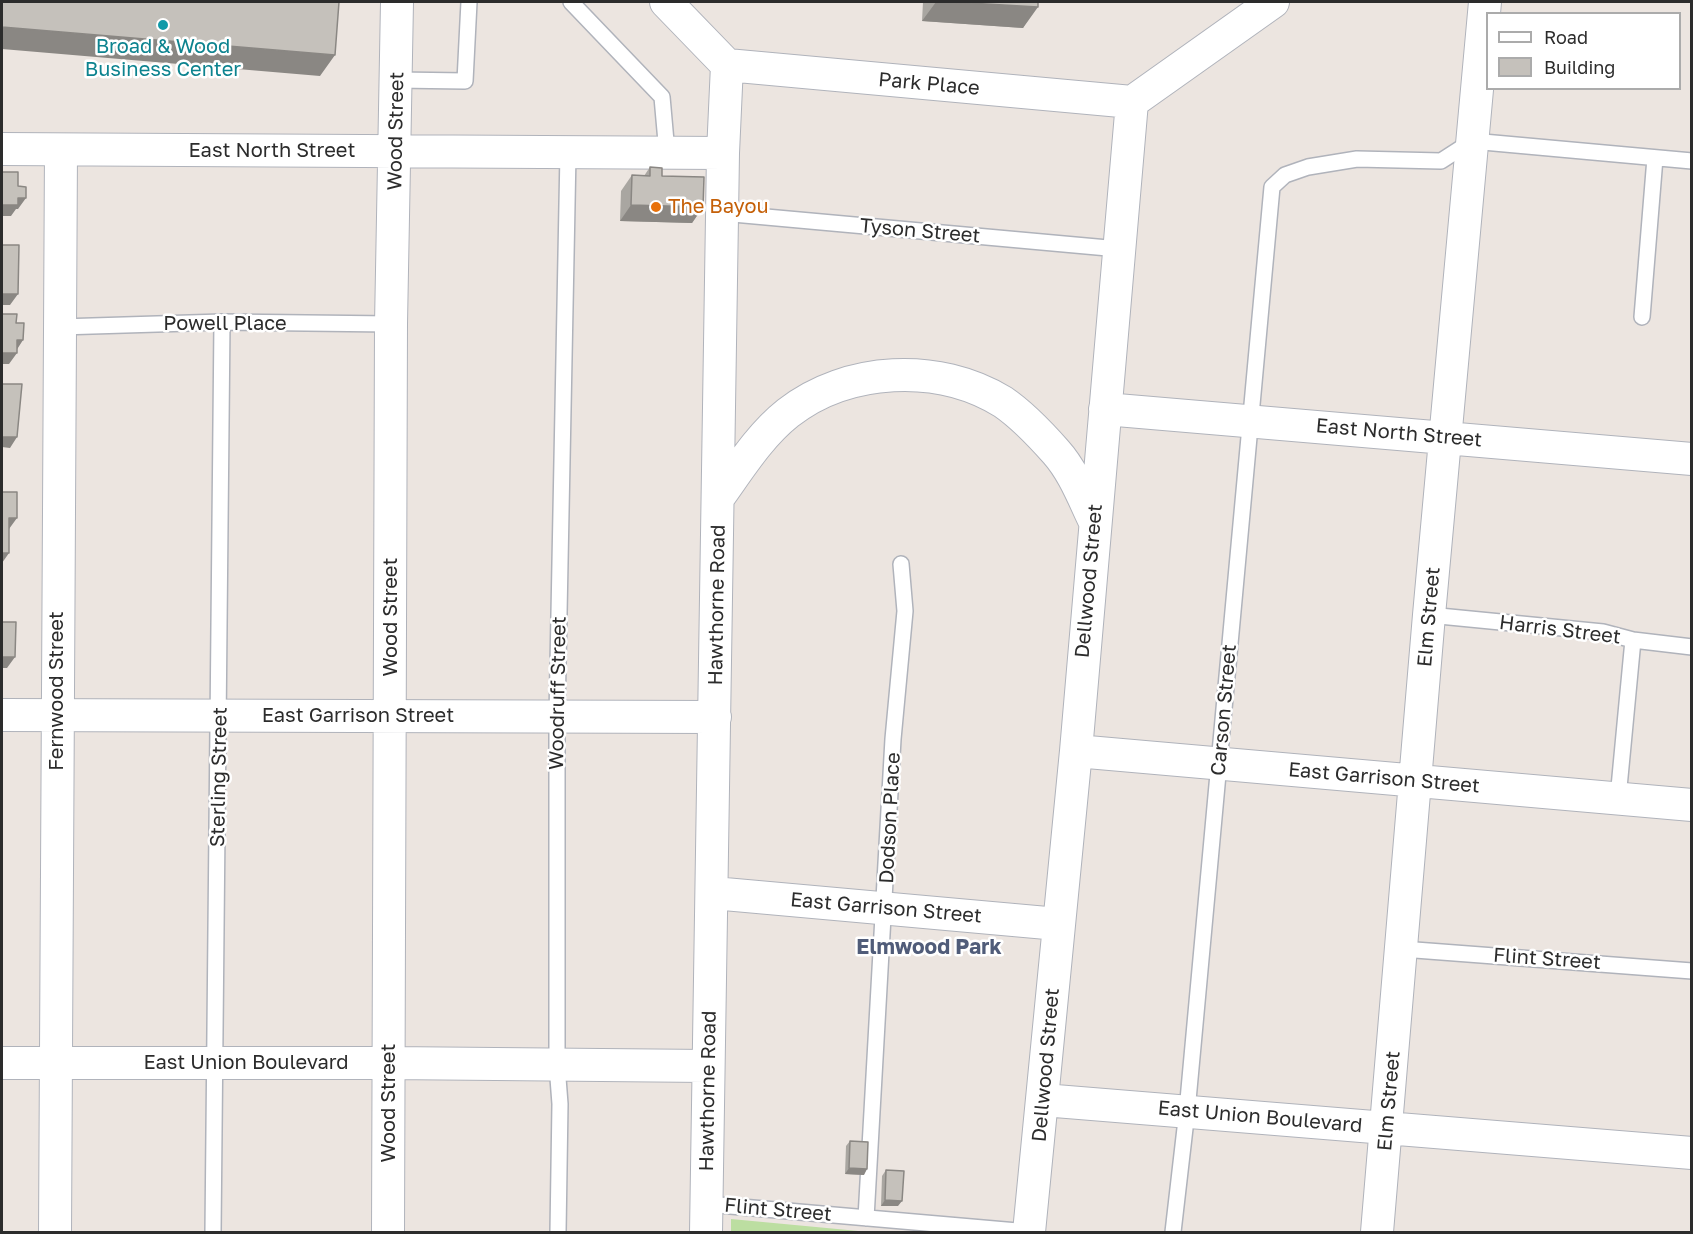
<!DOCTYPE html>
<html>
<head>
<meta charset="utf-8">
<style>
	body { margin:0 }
	#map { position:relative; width:1693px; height:1234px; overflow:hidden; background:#ece5e0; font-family:"Golos Text",sans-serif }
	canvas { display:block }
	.frame { position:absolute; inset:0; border:3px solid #2c2c2c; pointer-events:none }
	.legend { position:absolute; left:1486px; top:12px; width:195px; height:78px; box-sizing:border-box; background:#fff; border:2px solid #ababab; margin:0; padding:8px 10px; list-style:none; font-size:18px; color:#2c2c2c }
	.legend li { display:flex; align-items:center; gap:12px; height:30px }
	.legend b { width:30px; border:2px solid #ababab }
</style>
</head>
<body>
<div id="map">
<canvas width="1693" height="1234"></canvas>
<div class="frame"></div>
<ul class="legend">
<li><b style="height:8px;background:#fff"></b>Road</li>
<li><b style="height:16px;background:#c5c1bb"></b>Building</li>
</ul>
</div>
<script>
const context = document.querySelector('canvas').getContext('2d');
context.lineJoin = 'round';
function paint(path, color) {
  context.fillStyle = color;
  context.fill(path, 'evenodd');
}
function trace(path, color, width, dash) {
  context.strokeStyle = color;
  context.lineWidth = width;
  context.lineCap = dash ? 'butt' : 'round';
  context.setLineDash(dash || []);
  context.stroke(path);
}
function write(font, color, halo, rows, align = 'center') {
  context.font = font + ' "Golos Text",sans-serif';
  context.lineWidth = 5;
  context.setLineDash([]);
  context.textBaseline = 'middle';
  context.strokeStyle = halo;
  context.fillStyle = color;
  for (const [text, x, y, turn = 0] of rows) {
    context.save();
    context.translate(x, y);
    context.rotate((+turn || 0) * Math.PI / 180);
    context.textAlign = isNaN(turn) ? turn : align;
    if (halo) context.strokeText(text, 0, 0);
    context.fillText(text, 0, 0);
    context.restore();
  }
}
paint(new Path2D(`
	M 731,1219 L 869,1232 L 731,1232 Z`), '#bcdea1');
const service = new Path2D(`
	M 571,2 L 662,97 L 667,153
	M 397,80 L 465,81 L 469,2
	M 722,213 L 1119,249
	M 1642,317 L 1655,158
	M 60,327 L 222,322 L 391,324
	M 1429,615 L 1603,632 L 1633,640 L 1692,647
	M 1618,798 L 1633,640
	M 1402,949 L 1692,971
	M 707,1204 L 1029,1232
	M 866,1218 L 893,739 L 905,611 L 901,564
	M 213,1232 L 222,322
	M 558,1232 L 560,1104 L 557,1065 L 557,716 L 568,153
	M 1173,1232 L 1187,1111 L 1272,187 L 1285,175 L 1308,167 L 1357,159 L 1441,161 L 1472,141 L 1692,161`);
const minor = new Path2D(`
	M 666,2 L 727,65 L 723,153 L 706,1232
	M 727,65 L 1132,102
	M 2,149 L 723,153
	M 1105,409 L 1692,459
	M 718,498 C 739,469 759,436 788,413 C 847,367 938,362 1003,402 C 1022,415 1041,435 1056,452 C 1073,471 1083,497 1094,520
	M 2,715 L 715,717
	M 1076,751 L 1692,805
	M 713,893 L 1058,924
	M 2,1063 L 390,1063 L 707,1066
	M 1043,1100 L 1692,1153
	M 55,1232 L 61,150
	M 388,1232 L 391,324 L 397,2
	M 1029,1232 L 1076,751 L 1132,102 L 1273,2
	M 1377,1232 L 1429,615 L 1485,2`);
trace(service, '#b0b3bb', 18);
trace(minor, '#b0b3bb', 34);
trace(service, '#fff', 15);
trace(minor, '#fff', 32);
paint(new Path2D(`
	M 923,2 L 1038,2 L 1023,28 L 922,21 Z
	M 650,167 L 703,207 L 692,223 L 620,221 L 621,191 L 632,175 L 644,176 Z
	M 850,1141 L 864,1175 L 845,1174 L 846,1146 Z
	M 886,1170 L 898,1206 L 881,1206 L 882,1176 Z`), '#a9a6a1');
paint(new Path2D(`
	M 936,2 L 952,2 L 1038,7 L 1023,28 L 922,21 Z
	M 2,27 L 335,55 L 320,76 L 2,49 Z
	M 18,198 L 26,198 L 18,209 L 16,209 L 11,216 L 2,216 L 2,205 Z
	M 631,205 L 703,207 L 692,223 L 620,221 Z
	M 2,294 L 18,294 L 10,305 L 2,305 Z
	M 17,340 L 23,340 L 16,351 Z
	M 2,353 L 17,353 L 9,364 L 2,364 Z
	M 2,437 L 17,437 L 10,448 L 2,447 Z
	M 9,518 L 17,518 L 9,529 Z
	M 2,553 L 9,553 L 2,563 Z
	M 2,657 L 15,657 L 7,668 L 2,668 Z
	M 849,1168 L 867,1169 L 864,1175 L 845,1174 Z
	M 885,1200 L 902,1201 L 898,1206 L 881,1206 Z`), '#8a8783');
const building = new Path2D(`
	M 2,2 L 339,2 L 335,55 L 2,27 Z
	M 952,2 L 1038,2 L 1038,7 Z
	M 650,167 L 662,168 L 662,176 L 704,177 L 703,207 L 631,205 L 632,175 L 650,176 Z
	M 2,172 L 18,172 L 18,186 L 26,187 L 26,198 L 18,198 L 18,205 L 2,205 Z
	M 2,245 L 19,245 L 18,294 L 2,294 Z
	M 2,314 L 17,314 L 16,323 L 24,323 L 23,340 L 17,340 L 17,353 L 2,353 Z
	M 2,384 L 22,384 L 17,437 L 2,437 Z
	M 2,492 L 17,492 L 17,518 L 9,518 L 9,553 L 2,553 Z
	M 2,622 L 16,622 L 15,657 L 2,657 Z
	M 850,1141 L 868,1142 L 867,1169 L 849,1168 Z
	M 886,1170 L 904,1171 L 902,1201 L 885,1200 Z`);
paint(building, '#c5c1bb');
trace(building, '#8a8783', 1.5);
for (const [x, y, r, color] of [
	[163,25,6,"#0f9aa8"],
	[656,207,6,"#e8710a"]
]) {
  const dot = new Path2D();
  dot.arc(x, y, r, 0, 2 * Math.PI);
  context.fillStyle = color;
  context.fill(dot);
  trace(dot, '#fff', 2);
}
write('20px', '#0d838f', '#fff', [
	["Broad & Wood",163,47],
	["Business Center",163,70]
]);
write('20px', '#2c2c2c', '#fff', [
	["Park Place",929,84,5],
	["Wood Street",396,131,-89],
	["East North Street",272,151],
	["Tyson Street",920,231,5],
	["Powell Place",225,324],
	["East North Street",1399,433,5],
	["Dellwood Street",1089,581,-85],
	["Hawthorne Road",717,605,-89],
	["Wood Street",391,617,-90],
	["Elm Street",1429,617,-85],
	["Harris Street",1560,630,7],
	["Fernwood Street",57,691,-90],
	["Woodruff Street",558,693,-89],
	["Carson Street",1224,710,-85],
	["East Garrison Street",358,716],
	["Sterling Street",219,777,-89],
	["East Garrison Street",1384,778,5],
	["Dodson Place",890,818,-87],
	["East Garrison Street",886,908,5],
	["Flint Street",1547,959,4],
	["East Union Boulevard",246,1063],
	["Dellwood Street",1046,1065,-85],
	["Hawthorne Road",708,1091,-89],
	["Elm Street",1389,1101,-85],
	["Wood Street",389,1103,-90],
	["East Union Boulevard",1260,1117,5],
	["Flint Street",778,1210,5]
]);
write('20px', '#c56008', '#fff', [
	["The Bayou",668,207]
], 'left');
write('bold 21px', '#505c79', '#fff', [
	["Elmwood Park",929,947]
]);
</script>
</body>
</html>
